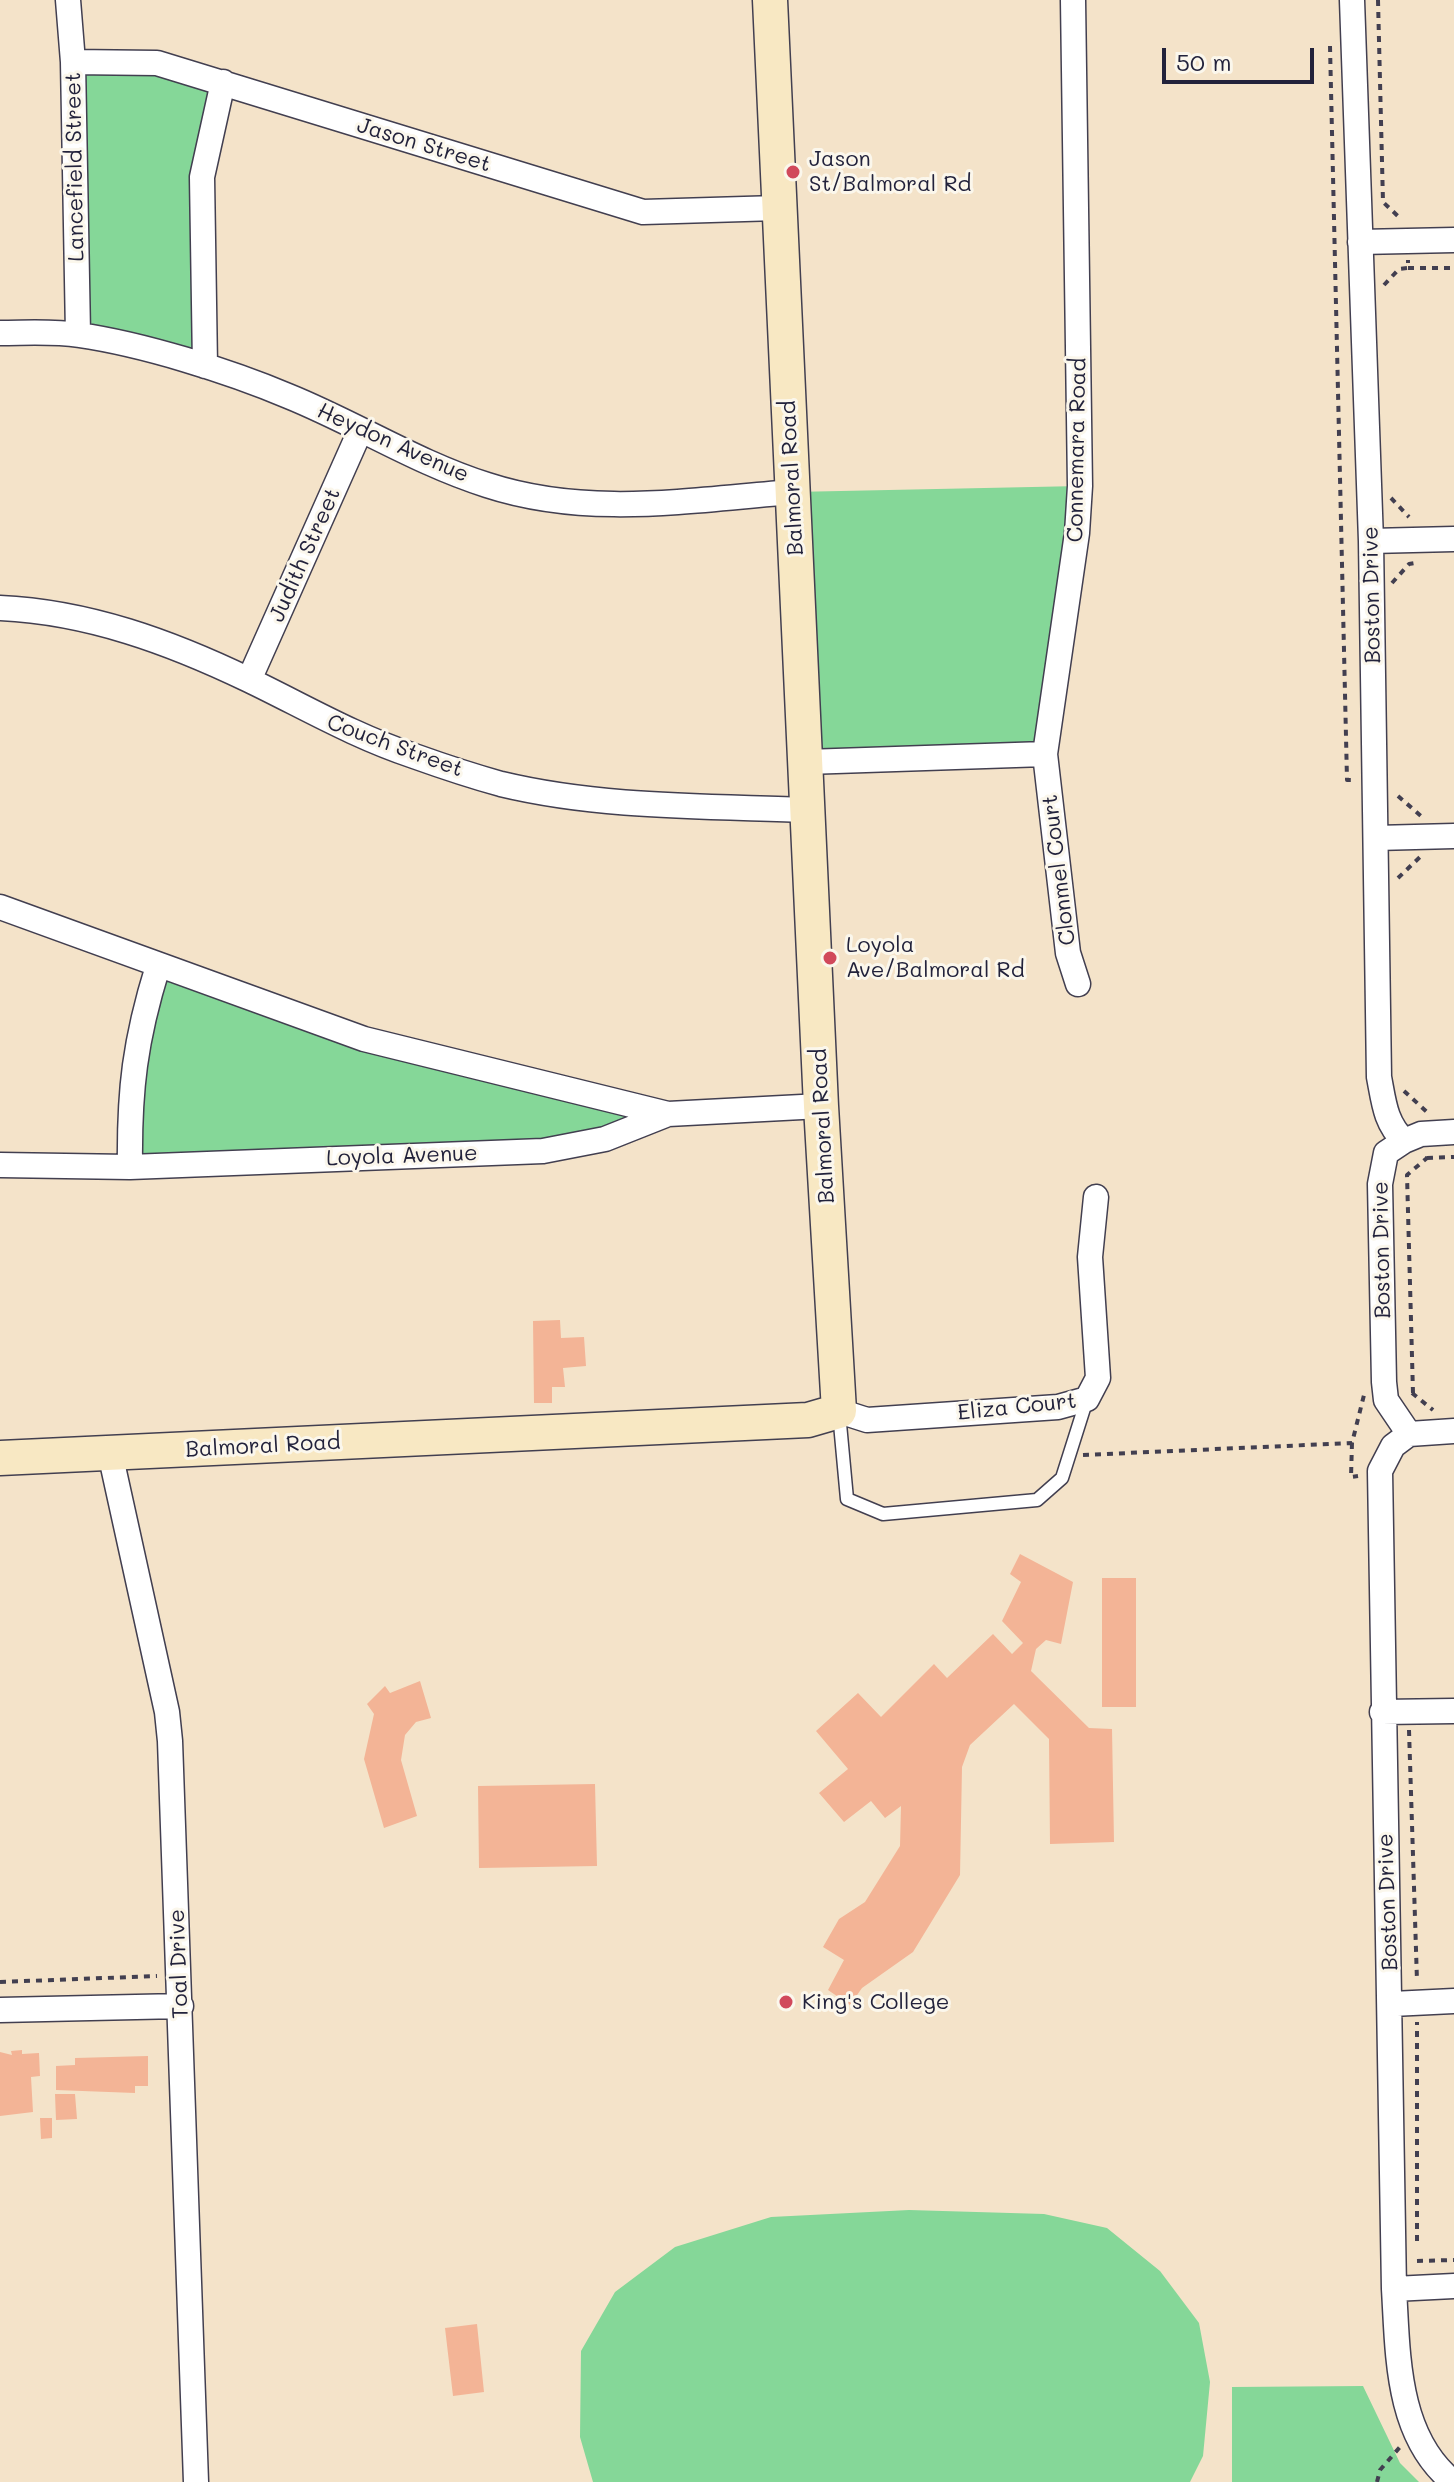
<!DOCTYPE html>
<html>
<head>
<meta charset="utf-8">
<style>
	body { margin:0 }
	#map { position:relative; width:1454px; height:2482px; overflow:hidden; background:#f4e3c9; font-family:Mali,sans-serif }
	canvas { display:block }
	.scale { position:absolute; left:1162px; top:48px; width:152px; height:36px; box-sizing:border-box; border:4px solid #22223b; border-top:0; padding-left:10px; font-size:24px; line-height:28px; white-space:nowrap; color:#22223b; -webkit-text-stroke:6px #fbf7ec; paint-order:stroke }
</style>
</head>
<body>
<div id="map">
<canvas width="1454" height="2482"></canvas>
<div class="scale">50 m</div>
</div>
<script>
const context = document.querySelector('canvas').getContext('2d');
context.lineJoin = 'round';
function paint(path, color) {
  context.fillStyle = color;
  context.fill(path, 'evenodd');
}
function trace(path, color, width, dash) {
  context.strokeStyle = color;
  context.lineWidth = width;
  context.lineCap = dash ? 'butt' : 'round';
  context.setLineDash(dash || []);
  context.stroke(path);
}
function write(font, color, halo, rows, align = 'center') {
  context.font = font + ' Mali,sans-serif';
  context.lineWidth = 6;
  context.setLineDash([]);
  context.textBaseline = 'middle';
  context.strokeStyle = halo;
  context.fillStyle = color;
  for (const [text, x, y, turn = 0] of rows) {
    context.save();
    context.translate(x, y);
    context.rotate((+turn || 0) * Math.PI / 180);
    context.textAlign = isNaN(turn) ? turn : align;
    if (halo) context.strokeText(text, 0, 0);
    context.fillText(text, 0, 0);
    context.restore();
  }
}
paint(new Path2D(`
	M 73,62 L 223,82 L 202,177 L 205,366 L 78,334 Z
	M 1080,486 L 1045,754 L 806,762 L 793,492 Z
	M 158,966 L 364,1039 L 668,1114 L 605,1139 L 130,1167 Z
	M 909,2210 L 1044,2214 L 1107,2228 L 1160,2271 L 1199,2323 L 1210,2382 L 1203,2456 L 1190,2482 L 593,2482 L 580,2437 L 581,2351 L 615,2292 L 675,2247 L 771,2217 Z
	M 1363,2386 L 1400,2463 L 1419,2482 L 1232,2482 L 1232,2387 Z`), '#85d798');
paint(new Path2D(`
	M 560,1320 L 561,1338 L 584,1337 L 586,1366 L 563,1368 L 565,1387 L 552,1387 L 552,1403 L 534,1403 L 533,1321 Z
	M 1020,1554 L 1073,1582 L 1061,1644 L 1046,1640 L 1036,1649 L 1031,1671 L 1089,1728 L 1112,1729 L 1114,1842 L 1050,1844 L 1049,1739 L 1014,1704 L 970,1745 L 962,1767 L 960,1875 L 913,1952 L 862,1988 L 850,2005 L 828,1990 L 844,1960 L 823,1947 L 839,1919 L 865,1902 L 900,1846 L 901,1806 L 885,1818 L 871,1801 L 844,1822 L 819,1793 L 848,1769 L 816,1731 L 858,1693 L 881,1717 L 934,1664 L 947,1678 L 993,1634 L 1012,1654 L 1023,1643 L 1002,1621 L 1021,1582 L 1010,1574 Z
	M 1102,1578 L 1136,1578 L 1136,1707 L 1102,1707 Z
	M 420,1681 L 431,1718 L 416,1722 L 405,1735 L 401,1760 L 417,1816 L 384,1828 L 364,1759 L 374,1714 L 367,1704 L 385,1686 L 390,1693 Z
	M 595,1784 L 597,1866 L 479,1868 L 478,1786 Z
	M 22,2050 L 22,2054 L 39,2053 L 40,2076 L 31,2077 L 33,2112 L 0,2116 L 0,2052 L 12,2055 L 11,2051 Z
	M 148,2056 L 148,2086 L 135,2086 L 135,2093 L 56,2090 L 56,2066 L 75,2065 L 75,2058 Z
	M 55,2094 L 75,2094 L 77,2119 L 56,2120 Z
	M 40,2118 L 52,2118 L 52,2138 L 41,2139 Z
	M 477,2324 L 484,2392 L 453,2396 L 445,2328 Z`), '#f3b496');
const lane = new Path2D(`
	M 839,1413 L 847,1499 L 883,1514 L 1037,1500 L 1062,1478 L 1087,1399`);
const street = new Path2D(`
	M 68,0 L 73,62 L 78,334
	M 1352,0 L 1371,541 L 1379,1077 C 1384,1103 1385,1122 1404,1141 L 1386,1153 L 1380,1184 L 1384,1382 L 1386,1400 L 1409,1434 L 1393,1446 L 1380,1471 L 1394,2289 C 1398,2354 1396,2436 1453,2482
	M 73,62 L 157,63 L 643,212 L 778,208
	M 1360,242 L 1454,240
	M 0,333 C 26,333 53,331 79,335 C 142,344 229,371 288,396 C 355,423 417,463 487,485 C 588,518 690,500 793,492
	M 205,366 L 202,177 L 223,82
	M 1371,541 L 1454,539
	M 0,608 C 88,612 170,642 249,680 C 305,707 354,736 414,756 C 442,766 472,776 501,784 C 601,808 706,806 809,810
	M 249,680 L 360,431
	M 1045,754 L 1068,953 L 1078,984
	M 806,762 L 1045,754 L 1077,533 L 1080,486 L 1073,0
	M 1376,838 L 1454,836
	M 0,907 L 364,1039 L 668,1114 L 821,1106
	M 1404,1141 L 1421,1134 L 1454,1132
	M 0,1165 L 130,1167 L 543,1151 L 605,1139 L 668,1114
	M 130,1167 C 129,1090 135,1040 158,966
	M 839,1411 L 867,1420 L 1058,1407 L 1087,1399 L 1098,1378 L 1090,1257 L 1096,1197
	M 1409,1434 L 1454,1431
	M 110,1453 L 167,1712 L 170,1741 L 196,2482
	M 1382,1712 L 1454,1711
	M 1392,2004 L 1454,2001
	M 0,2010 L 181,2006
	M 1394,2289 L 1454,2286`);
const secondary = new Path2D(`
	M 0,1458 L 808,1420 L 839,1411 L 821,1106 L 770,0`);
trace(lane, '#423f50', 15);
trace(street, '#423f50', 27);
trace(secondary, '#423f50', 37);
trace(new Path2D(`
	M 1378,0 L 1383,202 L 1401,219
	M 1330,46 L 1347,780 L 1352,780
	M 1408,268 L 1454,268
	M 1384,285 L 1399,269 L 1408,268 L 1408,260
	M 1391,498 L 1409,517
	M 1392,583 L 1409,564 L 1415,563
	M 1398,796 L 1421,816
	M 1398,878 L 1420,857
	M 1404,1091 L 1427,1112
	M 1427,1158 L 1454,1157
	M 1412,1393 L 1433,1410
	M 1413,1393 L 1407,1175 L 1427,1158 L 1427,1152
	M 1352,1443 L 1351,1477 L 1358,1476
	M 1083,1455 L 1352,1443 L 1364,1395
	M 1409,1730 L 1417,1981
	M 0,1982 L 157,1976
	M 1417,2241 L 1417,2022
	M 1417,2261 L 1454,2260
	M 1377,2482 L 1380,2470 L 1400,2447`), '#423f50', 4, [6, 6]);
trace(lane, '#fff', 12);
trace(street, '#fff', 24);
trace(secondary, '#f8e8c3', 34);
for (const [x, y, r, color] of [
	[793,172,8,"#d1495b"],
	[830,958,8,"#d1495b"],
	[786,2002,8,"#d1495b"]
]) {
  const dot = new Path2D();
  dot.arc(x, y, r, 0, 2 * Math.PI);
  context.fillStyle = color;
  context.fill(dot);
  trace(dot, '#fbf7ec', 3);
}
write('22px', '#22223b', '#fbf7ec', [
	["Jason Street",424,145,17],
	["Lancefield Street",75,167,-91],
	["Heydon Avenue",393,443,24],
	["Connemara Road",1077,450,-89],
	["Balmoral Road",792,478,-93],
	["Judith Street",305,555,-66],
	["Boston Drive",1372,595,-91],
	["Couch Street",395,746,20],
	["Clonmel Court",1059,870,-97],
	["Balmoral Road",823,1126,-93],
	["Loyola Avenue",402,1156,-2],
	["Boston Drive",1382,1250,-91],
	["Eliza Court",1017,1407,-6],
	["Balmoral Road",263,1446,-3],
	["Boston Drive",1388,1902,-92],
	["Toal Drive",179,1964,-92]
]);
write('22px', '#22223b', '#fbf7ec', [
	["Jason",809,159],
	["St/Balmoral Rd",809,184],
	["Loyola",846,945],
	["Ave/Balmoral Rd",846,970],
	["King's College",802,2002]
], 'left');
</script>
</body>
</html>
